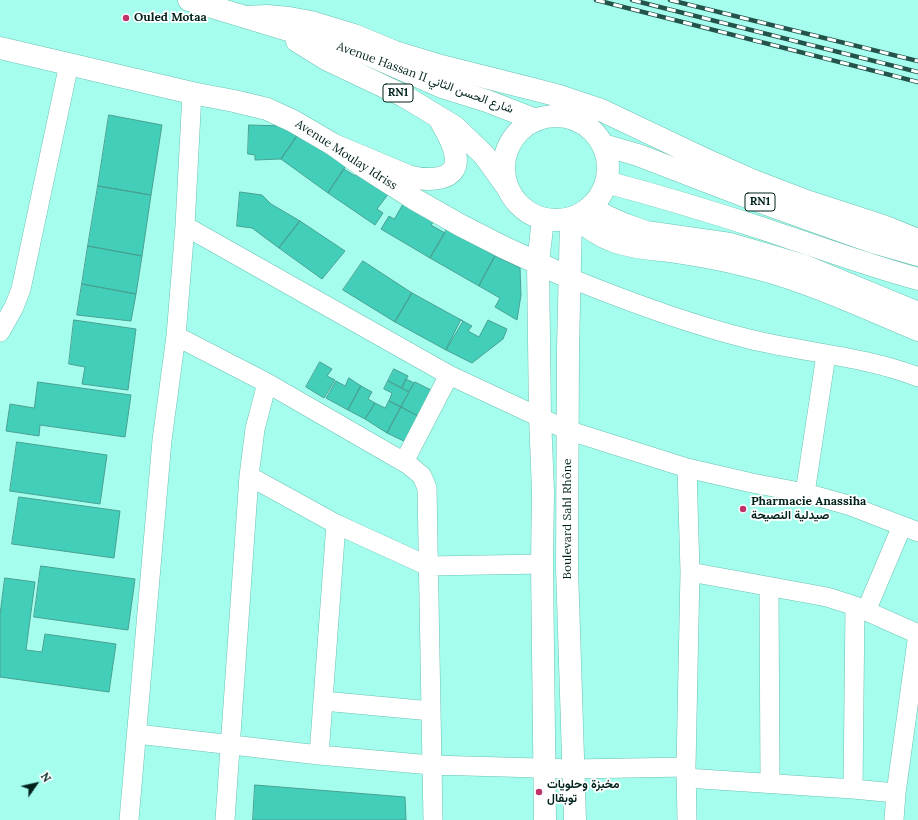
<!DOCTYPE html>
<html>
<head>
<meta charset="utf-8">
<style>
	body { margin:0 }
	#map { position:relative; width:918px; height:820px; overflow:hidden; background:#a5feed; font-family:Lora,serif }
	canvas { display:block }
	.north { position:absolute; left:16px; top:764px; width:40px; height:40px; -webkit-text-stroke:3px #fff; paint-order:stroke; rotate:56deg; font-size:11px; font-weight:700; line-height:16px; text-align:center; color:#00221d }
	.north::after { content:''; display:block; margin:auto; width:14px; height:18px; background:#00221d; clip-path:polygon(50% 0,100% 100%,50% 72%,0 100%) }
</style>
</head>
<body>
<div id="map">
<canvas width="918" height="820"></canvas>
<div class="north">N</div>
</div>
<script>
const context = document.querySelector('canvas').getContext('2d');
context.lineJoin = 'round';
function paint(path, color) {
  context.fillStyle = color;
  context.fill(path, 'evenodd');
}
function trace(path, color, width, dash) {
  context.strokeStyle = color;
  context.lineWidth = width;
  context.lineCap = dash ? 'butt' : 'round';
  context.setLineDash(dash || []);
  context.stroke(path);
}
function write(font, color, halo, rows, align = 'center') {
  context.font = font + ' Lora,Vazirmatn,serif';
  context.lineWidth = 3.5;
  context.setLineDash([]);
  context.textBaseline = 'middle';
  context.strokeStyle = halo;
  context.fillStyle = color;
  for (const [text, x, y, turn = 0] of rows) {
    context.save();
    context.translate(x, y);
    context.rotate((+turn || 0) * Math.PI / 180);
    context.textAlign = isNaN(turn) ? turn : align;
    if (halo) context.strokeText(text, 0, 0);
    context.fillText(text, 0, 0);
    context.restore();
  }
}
const building = new Path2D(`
	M 109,115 L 162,125 L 151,195 L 98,186 Z
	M 249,125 L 285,126 L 300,132 L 281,159 L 255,160 L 255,155 L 248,154 Z
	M 300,132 L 346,164 L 344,169 L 328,193 L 281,159 Z
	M 344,169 L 355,176 L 358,171 L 389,193 L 377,209 L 383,213 L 375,225 L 328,193 Z
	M 98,186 L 151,195 L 142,256 L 88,246 Z
	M 240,192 L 262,195 L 271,204 L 300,221 L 279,248 L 252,228 L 237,226 Z
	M 404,203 L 434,221 L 431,225 L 445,233 L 430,258 L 381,229 L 389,216 L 394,219 Z
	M 300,221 L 345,251 L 322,279 L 279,248 Z
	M 447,229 L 495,256 L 479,286 L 430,258 Z
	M 88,246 L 142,256 L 136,294 L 82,284 Z
	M 495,256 L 520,268 L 521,295 L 517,320 L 495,307 L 500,298 L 479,286 Z
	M 363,261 L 412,293 L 395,322 L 343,290 Z
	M 82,284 L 136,294 L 131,321 L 77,315 Z
	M 412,293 L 463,321 L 446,350 L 395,322 Z
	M 74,320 L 136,329 L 128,390 L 82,384 L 85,367 L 69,364 Z
	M 461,320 L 472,326 L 468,331 L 479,337 L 488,320 L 507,329 L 503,339 L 472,363 L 446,350 Z
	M 320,362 L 332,369 L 327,376 L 335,380 L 324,398 L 306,387 Z
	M 394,369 L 408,376 L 402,388 L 388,381 Z
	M 349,378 L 361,386 L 348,410 L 326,398 L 336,381 L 345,386 Z
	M 406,379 L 414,383 L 409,392 L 402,388 Z
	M 388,381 L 409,392 L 401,407 L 389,401 L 392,393 L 384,389 Z
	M 38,382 L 131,395 L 125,437 L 40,425 L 39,436 L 6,431 L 10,404 L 34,408 Z
	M 415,382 L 435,392 L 422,418 L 401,407 Z
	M 361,386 L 372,392 L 368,399 L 375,403 L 365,419 L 348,410 Z
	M 389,401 L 401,407 L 387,433 L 365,419 L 375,403 L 385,408 Z
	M 401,407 L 422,418 L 410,444 L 387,433 Z
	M 17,442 L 107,455 L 100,504 L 10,491 Z
	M 19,497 L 120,511 L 114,558 L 12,544 Z
	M 41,566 L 135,579 L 128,630 L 34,617 Z
	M 5,578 L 35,582 L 26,650 L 42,652 L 45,634 L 116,644 L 109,692 L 0,677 L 0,615 Z
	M 255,785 L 405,797 L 406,820 L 253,820 Z`);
paint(building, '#42ceb9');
trace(building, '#48a192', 1);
const minor = new Path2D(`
	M 185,226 L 449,375 L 567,430 L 687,468 L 752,483 L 805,493 L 848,505 L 918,532
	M 570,278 C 629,302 688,324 749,339 C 805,353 864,356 918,377
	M 0,332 L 14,307 L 21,289 L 69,64
	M 176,336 L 267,383 L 409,465 L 422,476 L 427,488 L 433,820
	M 404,462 L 449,375
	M 249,476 L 336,524 L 428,566 L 542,564
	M 805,493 L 826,355
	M 690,572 L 827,597 L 855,606 L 918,634
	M 769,587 L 770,783
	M 866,611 L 902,526
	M 323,701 L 431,711
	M 137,734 L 319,755 L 431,765 L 574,769 L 686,767
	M 319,755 L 336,524
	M 686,778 L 853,789 L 896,793
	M 853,789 L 855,606
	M 129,820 L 162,440 L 176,336 L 185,226 L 192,93
	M 225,820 L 249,476 L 255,429 L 267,383
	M 687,820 L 686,767 L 690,572 L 687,468
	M 894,820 L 896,793 L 918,634`);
const tertiary = new Path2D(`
	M 0,48 L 192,93 L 234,101 L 267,109 L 293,121 L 334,145 L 363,166 L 416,200 L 460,225 L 503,247 L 570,278
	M 543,219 L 538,263 L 540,417 L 543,491 L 542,564 L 545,820
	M 571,219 L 568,350 L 567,568 L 575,820`);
const primary = new Path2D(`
	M 189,0 L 367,54 L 442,87 L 487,101 L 536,120
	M 297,41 L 326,59 L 404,96 L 455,127 L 484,155 L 507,187
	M 334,145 L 408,176 C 426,181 462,183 455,153 C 453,141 445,129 439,118
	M 590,207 L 608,217 L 626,225 L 646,232 L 730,244 L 802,265 L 918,313
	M 576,217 C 602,242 627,247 661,250 C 674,251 687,254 700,256 C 726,260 752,267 777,274 C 825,289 871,310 918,330`);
const trunk = new Path2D(`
	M 245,17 L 267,16 L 289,18 L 311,22 L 354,35 L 395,52 L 441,66 L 556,95 L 601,110 L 702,158 L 754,181 L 806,201 L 883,226 L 918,240
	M504 168a52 52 0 1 1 104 0a52 52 0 1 1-104 0Z
	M 603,145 L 638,155 L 755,200 L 830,227 L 876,243 L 918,255
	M 606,182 C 659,196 712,212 764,229 C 815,246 866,265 918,279`);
trace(minor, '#6ac1b2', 20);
trace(tertiary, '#6ac1b2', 23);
trace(primary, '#6ac1b2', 23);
trace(trunk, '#6ac1b2', 23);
trace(minor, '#fff', 19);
trace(tertiary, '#fff', 22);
trace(primary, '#fff', 22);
trace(trunk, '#fff', 22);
const rail = new Path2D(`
	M 596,0 L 918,82
	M 632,0 L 918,72
	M 670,0 L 918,61`);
trace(rail, '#24534b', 4.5);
trace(rail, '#fff', 3, [9]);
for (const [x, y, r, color] of [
	[126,18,4,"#bf336a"],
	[743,509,4,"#bf336a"],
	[539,792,4,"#bf336a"]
]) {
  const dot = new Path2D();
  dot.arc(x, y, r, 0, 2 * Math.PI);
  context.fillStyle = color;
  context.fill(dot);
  trace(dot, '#fff', 1.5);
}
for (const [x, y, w] of [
	[398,93,30],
	[760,202,30]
]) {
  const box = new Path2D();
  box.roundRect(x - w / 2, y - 9, w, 18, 3);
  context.fillStyle = '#fff';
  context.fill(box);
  trace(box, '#00221d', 1);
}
write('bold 11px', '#00221d', null, [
	["RN1",398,93],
	["RN1",760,202]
]);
write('bold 12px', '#00221d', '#fff', [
	["Ouled Motaa",134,18],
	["Pharmacie Anassiha",751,502],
	["صيدلية النصيحة",751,516],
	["مخبزة وحلويات",547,785],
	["توبقال",547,799]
], 'left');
write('12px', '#00221d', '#fff', [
	["Avenue Hassan II شارع الحسن الثاني",425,78,20],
	["Avenue Moulay Idriss",346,155,33],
	["Boulevard Sahl Rhône",568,519,-90]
]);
</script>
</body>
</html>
